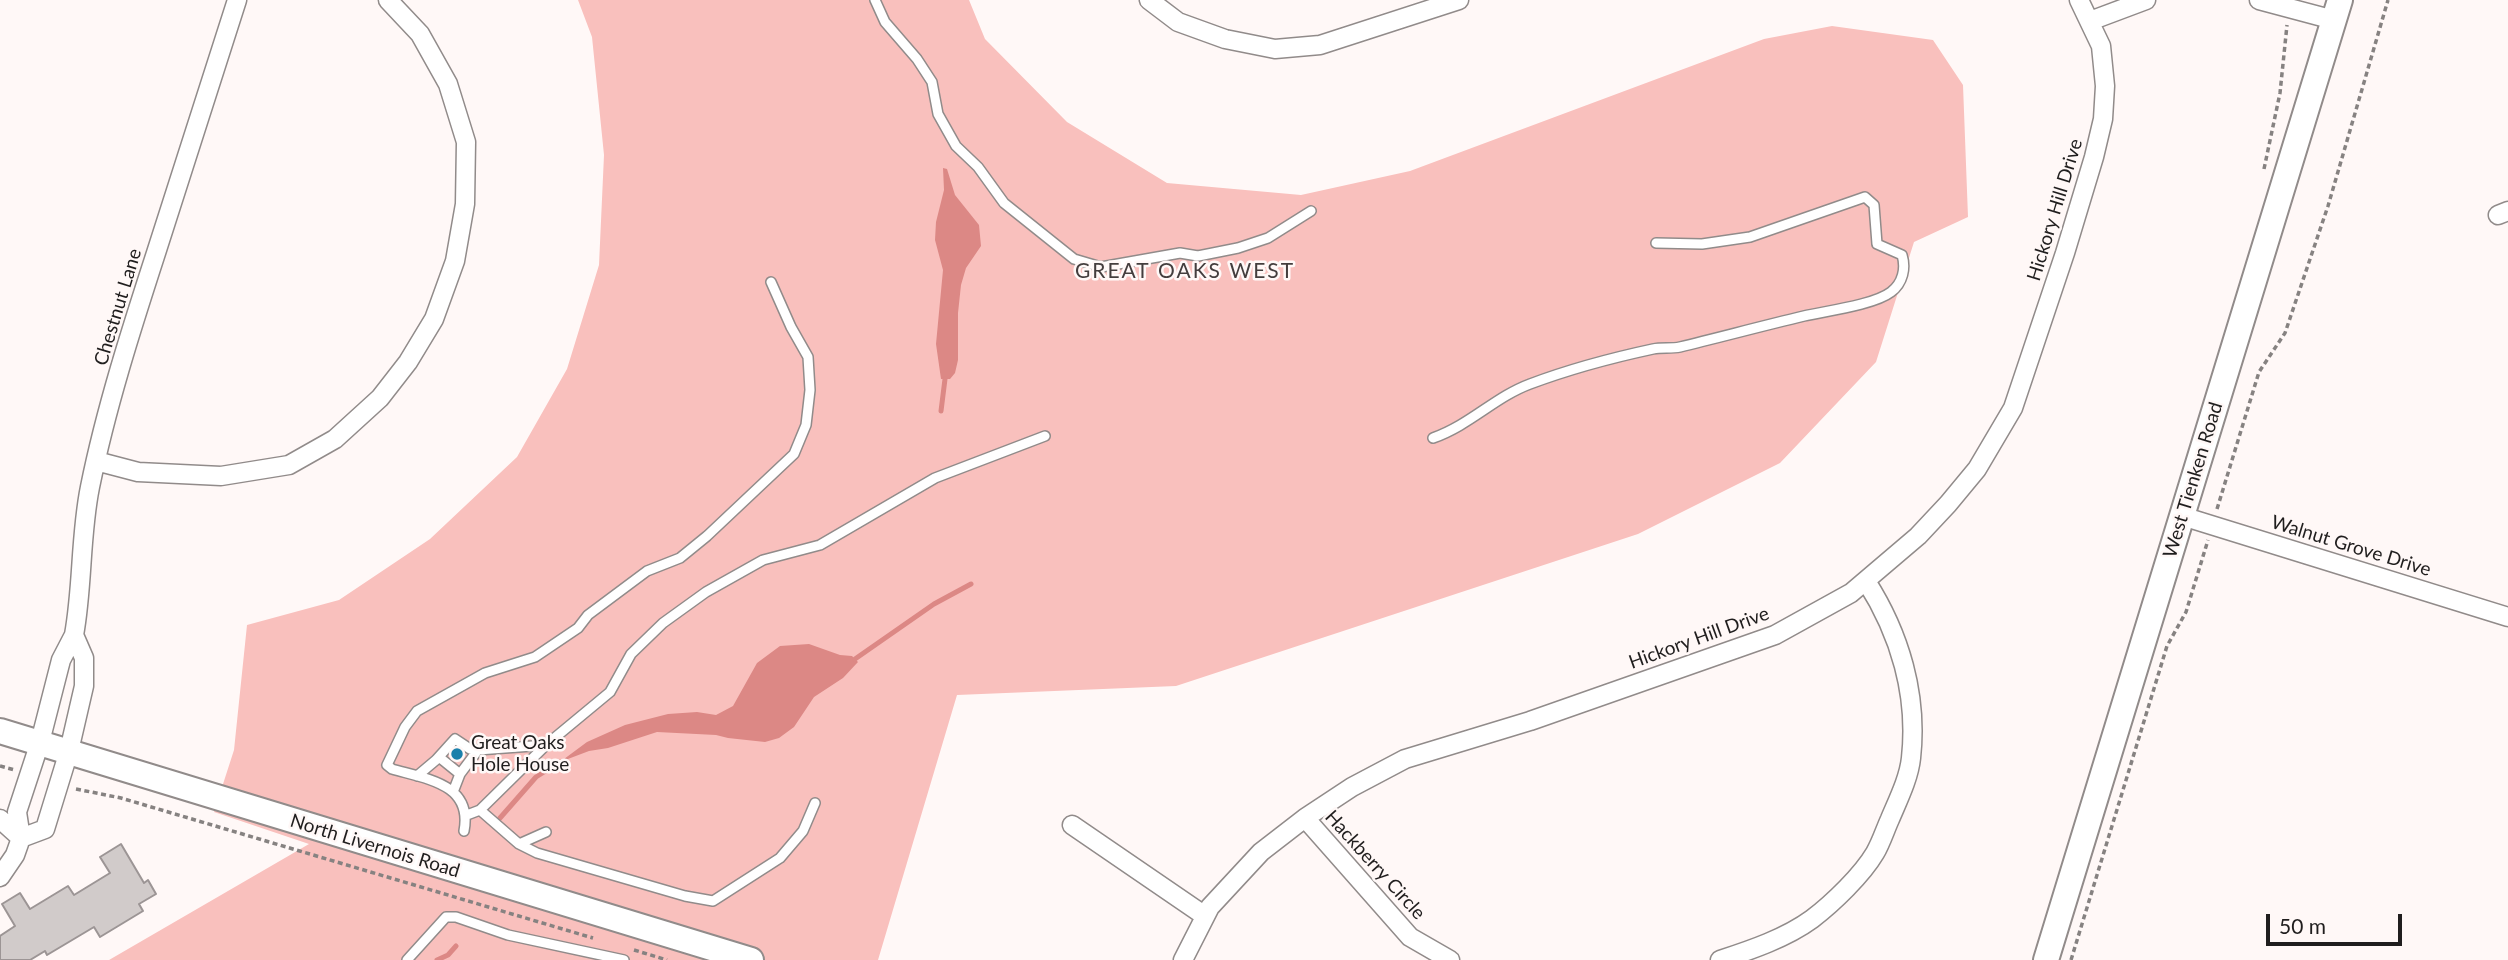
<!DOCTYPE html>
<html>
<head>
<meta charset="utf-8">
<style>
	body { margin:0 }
	#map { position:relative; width:2508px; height:960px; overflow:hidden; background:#fff8f7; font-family:Lato,sans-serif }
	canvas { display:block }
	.scale { position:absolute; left:2266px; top:914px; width:136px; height:32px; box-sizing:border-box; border:4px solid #201e1e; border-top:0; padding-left:9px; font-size:21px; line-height:24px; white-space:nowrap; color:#201e1e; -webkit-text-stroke:5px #fff8f7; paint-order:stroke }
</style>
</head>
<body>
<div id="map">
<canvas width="2508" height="960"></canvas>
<div class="scale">50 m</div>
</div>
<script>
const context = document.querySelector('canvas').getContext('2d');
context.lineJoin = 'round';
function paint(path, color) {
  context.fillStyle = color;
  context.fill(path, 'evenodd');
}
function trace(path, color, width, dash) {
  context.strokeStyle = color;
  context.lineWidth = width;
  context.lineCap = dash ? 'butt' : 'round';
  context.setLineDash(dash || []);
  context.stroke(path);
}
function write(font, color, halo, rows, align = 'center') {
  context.font = font + ' Lato,sans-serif';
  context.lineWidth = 5;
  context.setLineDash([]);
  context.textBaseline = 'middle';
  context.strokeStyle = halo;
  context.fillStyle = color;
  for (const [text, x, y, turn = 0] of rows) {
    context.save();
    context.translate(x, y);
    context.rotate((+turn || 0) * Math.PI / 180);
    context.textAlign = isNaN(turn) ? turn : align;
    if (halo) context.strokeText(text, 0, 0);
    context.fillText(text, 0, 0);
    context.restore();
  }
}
paint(new Path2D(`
	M 578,0 L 969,0 L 985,39 L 1067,122 L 1167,183 L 1301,195 L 1410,171 L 1764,39 L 1832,26 L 1933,40 L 1963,85 L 1968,217 L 1914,242 L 1876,362 L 1780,463 L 1638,534 L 1176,686 L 957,695 L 878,960 L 109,960 L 309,844 L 214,812 L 234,750 L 247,625 L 339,600 L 430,539 L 517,457 L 567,369 L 599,265 L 604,155 L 592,37 Z`), '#f9c0bd');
paint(new Path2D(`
	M 943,168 L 947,169 L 955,195 L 979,225 L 981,246 L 966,268 L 961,285 L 958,313 L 958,360 L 955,373 L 950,379 L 941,379 L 936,344 L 943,270 L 935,240 L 936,222 L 944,190 Z
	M 809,644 L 840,655 L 852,656 L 858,662 L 843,678 L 814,697 L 794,727 L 779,738 L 765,742 L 728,738 L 716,735 L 657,732 L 608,748 L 589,751 L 560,762 L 587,742 L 625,725 L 668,714 L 697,712 L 716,715 L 733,706 L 757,663 L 780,646 Z`), '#dc8885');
trace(new Path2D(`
	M 941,411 L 945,379
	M 855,659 L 934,604 L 971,584
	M 500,818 L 536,777 L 560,762
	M 437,960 L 448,955 L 456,946`), '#dc8885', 5);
const building = new Path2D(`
	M 121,844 L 144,883 L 148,880 L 156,894 L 139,904 L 143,911 L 100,937 L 94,927 L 47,955 L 45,951 L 30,960 L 0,960 L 0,936 L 15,926 L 2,904 L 20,893 L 30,909 L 68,886 L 74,895 L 110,873 L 100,857 Z`);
paint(building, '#d1cbca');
trace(building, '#9c9595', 2);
const lane = new Path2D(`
	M 875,0 L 885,22 L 917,59 L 932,82 L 938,114 L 956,146 L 978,167 L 1004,203 L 1074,259 L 1101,267 L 1180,253 L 1198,256 L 1238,248 L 1268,238 L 1311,211
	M 1433,438 C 1470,425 1495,397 1530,384 C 1570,369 1611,358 1653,349 C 1662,347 1671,349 1680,347 C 1721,337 1762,326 1804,316 C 1826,311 1874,305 1891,292 C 1903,283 1906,268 1902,255 L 1877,244 L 1874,205 L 1865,197 L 1750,237 L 1702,244 L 1656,243
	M 439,757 L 460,774
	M 417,776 L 436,760 L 455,739 L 470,749 L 478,750
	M 453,792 L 460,774 L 478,750 L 546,745
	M 480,810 L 546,745 L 610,692 L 631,654 L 663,623 L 706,592 L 763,560 L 820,545 L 935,478 L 1045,436
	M 467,815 L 480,810 L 519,844 L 537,853 L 685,896 L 713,901 L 780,858 L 803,831 L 815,803
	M 464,831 C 473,784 427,779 392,769 L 387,765 L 405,727 L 417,711 L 485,673 L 535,657 L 578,628 L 588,615 L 647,571 L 680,558 L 707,536 L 794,454 L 806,425 L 810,390 L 808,357 L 791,327 L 771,282
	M 519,844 L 546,832
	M 407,960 L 446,917 L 456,917 L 508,935 L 624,960`);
const street = new Path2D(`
	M 1149,0 L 1178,22 L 1225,39 L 1275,49 L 1320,45 L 1459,0
	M 2259,0 L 2334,20
	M 2090,21 L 2146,0
	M 2498,215 L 2508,211
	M 96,461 L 138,472 L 221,476 L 289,465 L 335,439 L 380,398 L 408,362 L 434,319 L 455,261 L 465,204 L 466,142 L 448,84 L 420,34 L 388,0
	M 2182,516 L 2508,617
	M 74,635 C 83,586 80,536 90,487 C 106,408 131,330 156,253 C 183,168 210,84 237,0
	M 1305,818 L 1410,937 L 1450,960
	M 0,819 L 21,838
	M 1072,825 L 1205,916
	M 0,877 L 15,855 L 21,838 L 17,812 L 40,742 L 61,660 L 74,635 L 84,658 L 84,686 L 69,751 L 45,829 L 21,838
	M 1183,960 L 1210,907 L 1261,852 L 1305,818 L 1352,787 L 1405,759 L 1530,721 L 1775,635 L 1851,593 L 1918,536 L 1948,504 L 1977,469 L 2013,408 L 2065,253 L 2094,157 L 2103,119 L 2105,86 L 2101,46 L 2079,0
	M 1720,960 C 1751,950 1786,938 1812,919 C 1833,903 1862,875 1875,853 C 1881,843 1885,830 1890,819 C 1898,800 1909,778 1911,758 C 1918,695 1900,634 1866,581`);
const secondary = new Path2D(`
	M 0,731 L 751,960
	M 2046,960 L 2340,0`);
trace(lane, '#918b8a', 12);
trace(street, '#918b8a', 21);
trace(secondary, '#918b8a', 28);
trace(new Path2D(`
	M 2264,169 L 2280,93 L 2287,25
	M 2217,509 L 2259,372 L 2285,333 L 2328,206 L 2388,0
	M 0,766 L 15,770
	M 76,789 L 121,798 L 593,938
	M 634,950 L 667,960
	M 2071,960 L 2167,646 L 2186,612 L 2208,540`), '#868281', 3.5, [5, 3.5]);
trace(lane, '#fff', 9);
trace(street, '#fff', 18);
trace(secondary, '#fff', 24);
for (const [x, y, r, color] of [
	[457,754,7,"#1a80ab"]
]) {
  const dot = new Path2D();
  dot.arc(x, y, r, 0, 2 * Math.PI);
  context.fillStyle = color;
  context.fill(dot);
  trace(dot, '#fff8f7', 2.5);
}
write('19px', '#201e1e', '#fff8f7', [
	["Hickory Hill Drive",2055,210,-73],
	["Chestnut Lane",118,307,-73],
	["West Tienken Road",2193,480,-73],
	["Walnut Grove Drive",2351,546,17],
	["Hickory Hill Drive",1699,638,-20],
	["North Livernois Road",375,846,17],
	["Hackberry Circle",1375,865,48]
]);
write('19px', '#201e1e', '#fff8f7', [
	["Great Oaks",471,743],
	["Hole House",471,765]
], 'left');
context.letterSpacing = '2px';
write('21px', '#443e3e', '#fff8f7', [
	["GREAT OAKS WEST",1185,271]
]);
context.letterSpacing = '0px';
</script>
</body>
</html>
